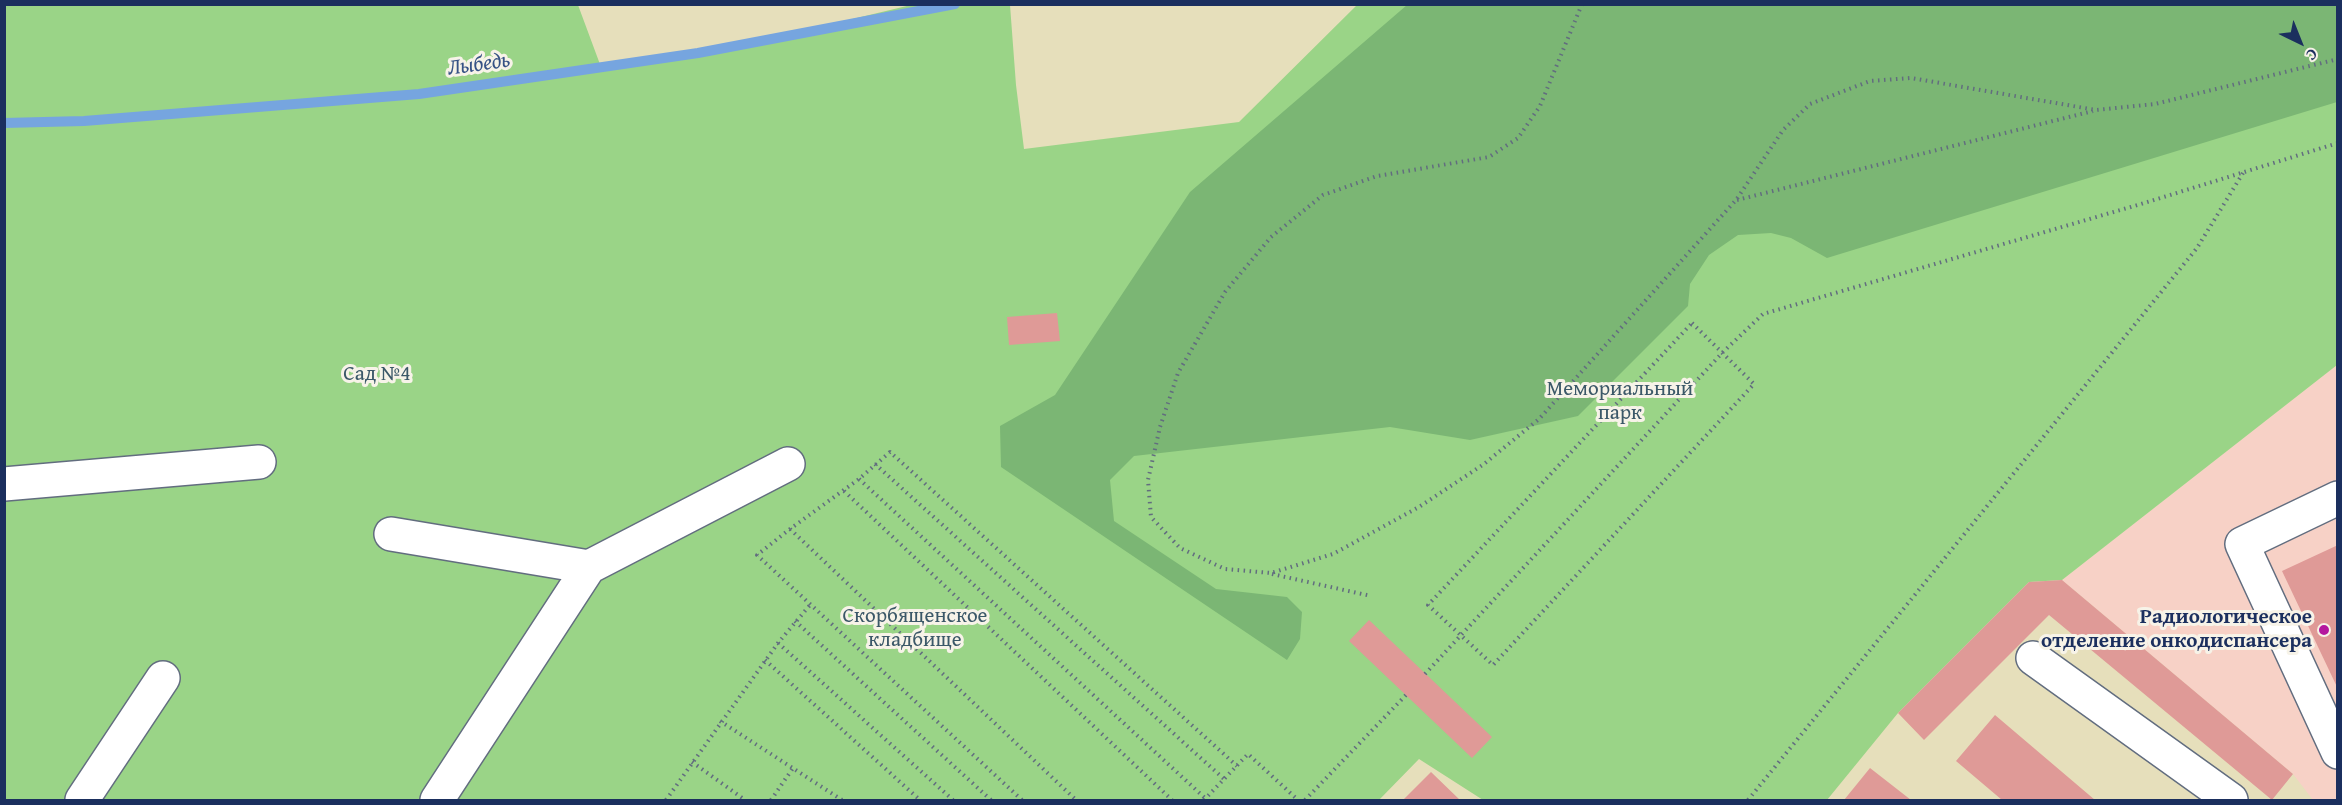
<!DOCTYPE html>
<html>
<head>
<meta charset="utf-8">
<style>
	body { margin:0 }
	#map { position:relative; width:2342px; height:805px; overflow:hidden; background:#e6dfbb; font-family:"Gentium Book Plus",serif }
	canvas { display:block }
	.frame { position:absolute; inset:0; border:6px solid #1b2f5e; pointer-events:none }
	.north { position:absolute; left:2270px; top:12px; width:60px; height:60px; -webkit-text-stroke:4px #f7f3e8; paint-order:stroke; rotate:137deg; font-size:16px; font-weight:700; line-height:24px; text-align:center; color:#1b2f5e }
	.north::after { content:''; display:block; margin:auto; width:21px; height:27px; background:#1b2f5e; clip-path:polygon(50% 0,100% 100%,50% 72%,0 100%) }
</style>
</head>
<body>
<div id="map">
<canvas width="2342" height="805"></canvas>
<div class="frame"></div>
<div class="north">С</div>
</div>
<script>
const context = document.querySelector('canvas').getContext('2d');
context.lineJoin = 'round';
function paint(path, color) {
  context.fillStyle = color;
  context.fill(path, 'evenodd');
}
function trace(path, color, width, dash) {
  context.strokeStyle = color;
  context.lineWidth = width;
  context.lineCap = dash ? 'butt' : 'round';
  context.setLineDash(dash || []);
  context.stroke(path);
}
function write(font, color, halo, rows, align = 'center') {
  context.font = font + ' "Gentium Book Plus",serif';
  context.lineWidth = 6;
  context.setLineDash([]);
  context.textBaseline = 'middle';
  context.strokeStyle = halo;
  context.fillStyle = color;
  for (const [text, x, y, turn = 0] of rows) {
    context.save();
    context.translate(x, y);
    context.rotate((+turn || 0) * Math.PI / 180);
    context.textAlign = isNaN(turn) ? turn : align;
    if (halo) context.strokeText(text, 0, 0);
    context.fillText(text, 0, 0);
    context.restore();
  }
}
paint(new Path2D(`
	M 2337,365 L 2337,800 L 2313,800 L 2293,774 L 2062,580 Z`), '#f7d1c6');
paint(new Path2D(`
	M 5,5 L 578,5 L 601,67 L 752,43 L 911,5 L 1010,5 L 1016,85 L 1024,149 L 1239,122 L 1357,5 L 2337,5 L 2337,365 L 2062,580 L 2029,582 L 1898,713 L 1827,800 L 1483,800 L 1419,759 L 1379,800 L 5,800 Z`), '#9ad487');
paint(new Path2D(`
	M 1407,5 L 2337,5 L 2337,102 L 1827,258 L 1791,238 L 1771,233 L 1738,235 L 1709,255 L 1690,284 L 1688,306 L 1578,416 L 1470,440 L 1390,427 L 1134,456 L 1110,480 L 1114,521 L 1216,589 L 1287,597 L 1302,612 L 1300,639 L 1287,660 L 1001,467 L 1000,426 L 1055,395 L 1190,192 Z`), '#7bb674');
trace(new Path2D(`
	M 4,123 L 84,121 L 419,94 L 698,53 L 955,4`), '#76a5df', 10);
paint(new Path2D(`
	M 1057,313 L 1060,341 L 1009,345 L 1007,317 Z
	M 2338,545 L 2338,689 L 2282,571 Z
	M 2062,580 L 2293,774 L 2272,800 L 2049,615 L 1924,740 L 1898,713 L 2029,582 Z
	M 1369,620 L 1492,737 L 1472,758 L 1349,641 Z
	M 1995,715 L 2095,800 L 2002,800 L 1956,761 Z
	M 1870,768 L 1911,800 L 1844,800 Z
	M 1431,772 L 1460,800 L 1403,800 Z`), '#df9a97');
const minor = new Path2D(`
	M 4,484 L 259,462
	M 2338,498 L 2242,544 L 2338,752
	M 391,534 L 589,567
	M 2033,658 L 2231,800
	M 82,800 L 163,678
	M 437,800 L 589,567 L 788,464`);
trace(minor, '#626d7f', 36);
trace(new Path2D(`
	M 1582,4 L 1540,106 L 1518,138 L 1489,157 L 1377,176 L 1323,195 L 1271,237 L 1225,292 L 1178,373 L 1160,427 L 1148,480 L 1151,517 L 1180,548 L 1225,569 L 1271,573 L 1333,554 L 1419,507 L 1484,464 L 1539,419 L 1736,200 L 1783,130 L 1810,104 L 1870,81 L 1911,78 L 2096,110 L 2155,104 L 2338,59
	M 1737,200 L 2093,111
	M 1692,323 L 1754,384 L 1493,665 L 1428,605 Z
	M 875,464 L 1224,779
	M 859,479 L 1206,799
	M 844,491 L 1172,800
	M 790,529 L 1076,800
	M 1272,574 L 1371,596
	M 795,621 L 991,800
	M 778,643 L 953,800
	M 765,660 L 920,800
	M 1425,674 L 1723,352 L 1763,314 L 2141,204 L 2338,143
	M 720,721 L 842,800
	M 692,762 L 745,800
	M 666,800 L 778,643 L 810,605
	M 771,800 L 793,768
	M 1022,800 L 757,555 L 790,529 L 859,479 L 890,452 L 1237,766
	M 1204,800 L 1248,754 L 1298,800
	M 1305,800 L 1406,695
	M 1748,800 L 2197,248 L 2243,173`), '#626d7f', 4, [1.5, 4.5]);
trace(minor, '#fff', 33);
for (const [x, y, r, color] of [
	[2324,630,6,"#b5179e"]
]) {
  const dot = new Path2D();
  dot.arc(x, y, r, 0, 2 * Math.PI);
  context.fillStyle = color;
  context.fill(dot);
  trace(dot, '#f7f3e8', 2);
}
write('21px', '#3b5868', '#f7f3e8', [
	["Сад №4",377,375],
	["Мемориальный",1620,390],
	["парк",1620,414],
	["Скорбященское",915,617],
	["кладбище",915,641]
]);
write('bold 21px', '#1b2f5e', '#f7f3e8', [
	["Радиологическое",2312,618],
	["отделение онкодиспансера",2312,642]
], 'right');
write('italic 22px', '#365285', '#f7f3e8', [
	["Лыбедь",479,65,-8]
]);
</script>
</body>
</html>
